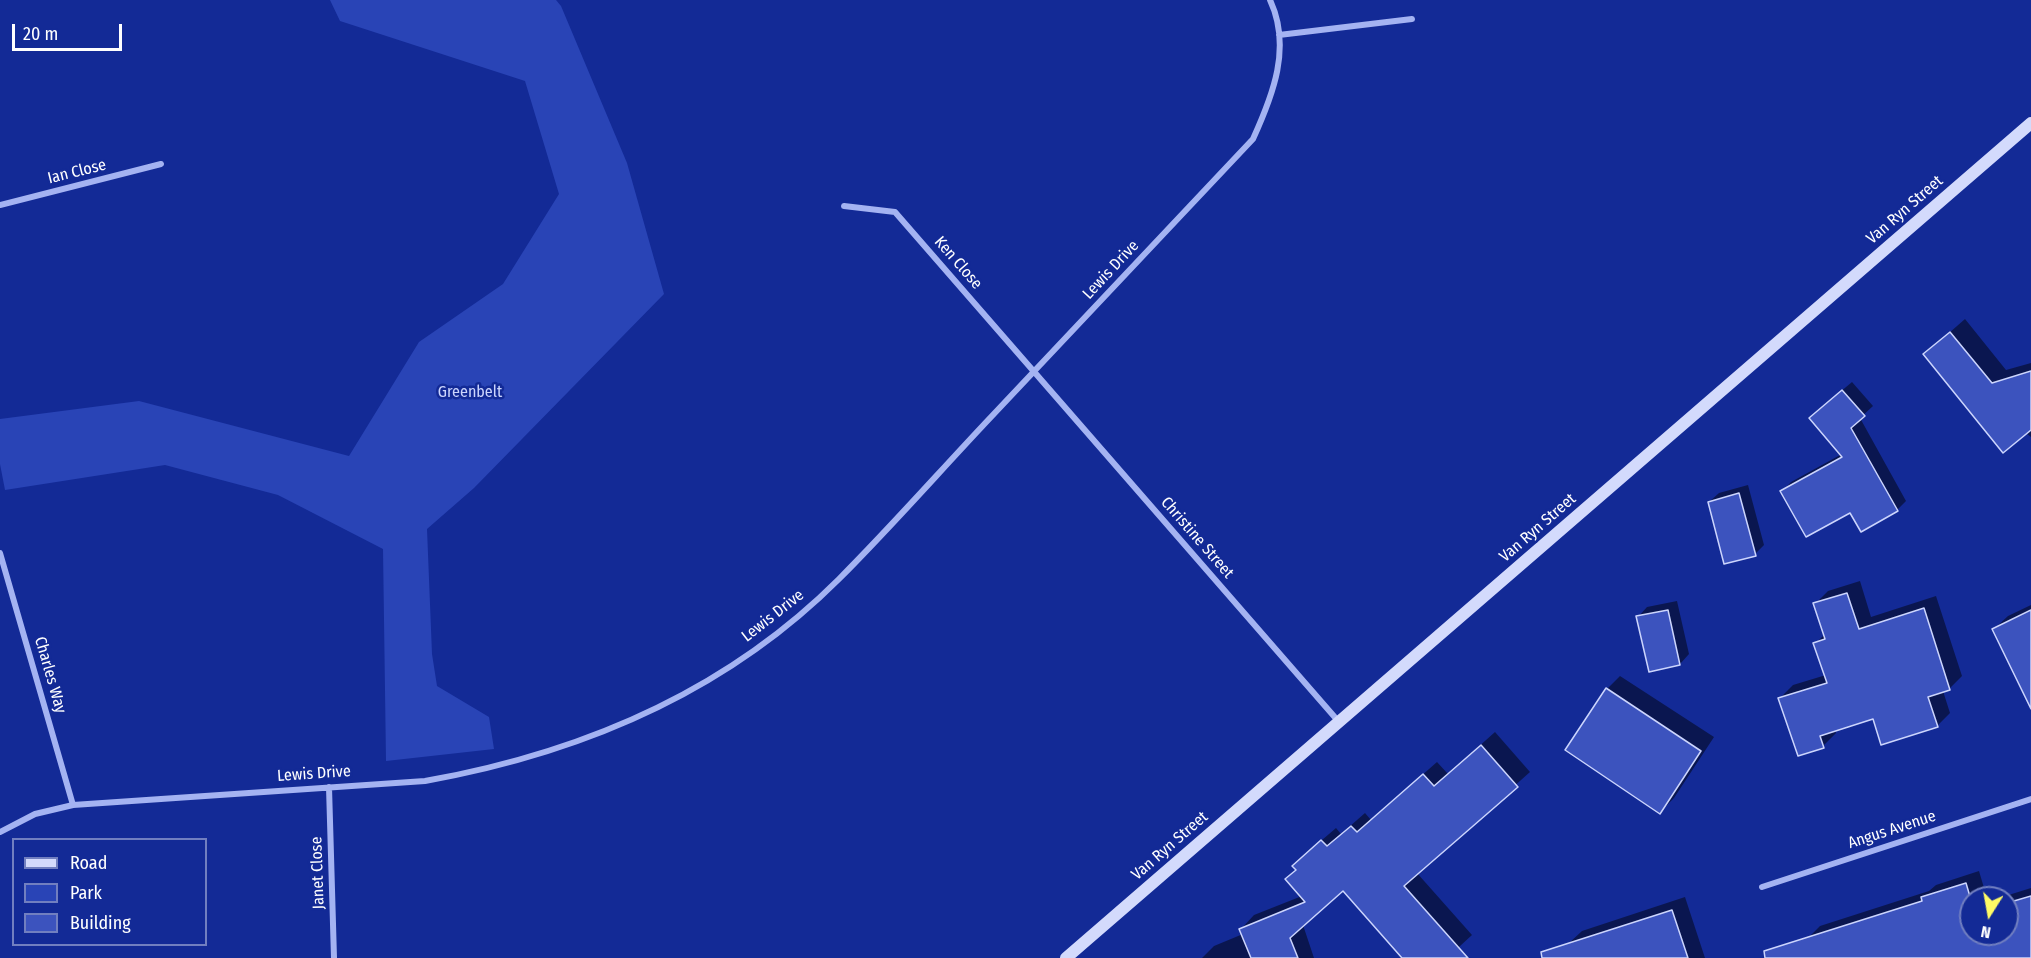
<!DOCTYPE html>
<html>
<head>
<meta charset="utf-8">
<style>
	body { margin:0 }
	#map { position:relative; width:2031px; height:958px; overflow:hidden; background:#132a96; font-family:"Fira Sans Condensed",sans-serif }
	canvas { display:block }
	.legend { position:absolute; left:12px; top:838px; width:195px; height:108px; box-sizing:border-box; background:#132a96; border:2px solid #717fc0; margin:0; padding:8px 10px; list-style:none; font-size:18px; color:#fff }
	.legend li { display:flex; align-items:center; gap:12px; height:30px }
	.legend b { width:30px; border:2px solid #717fc0 }
	.north { position:absolute; left:1959px; top:886px; width:60px; height:60px; box-sizing:border-box; background:#132a96; border:2px solid #717fc0; border-radius:50%; rotate:191deg; font-size:16px; font-weight:700; line-height:24px; text-align:center; color:#fff }
	.north::after { content:''; display:block; margin:auto; width:21px; height:27px; background:#fffb65; clip-path:polygon(50% 0,100% 100%,50% 72%,0 100%) }
	.scale { position:absolute; left:12px; top:24px; width:110px; height:27px; box-sizing:border-box; border:3px solid #fff; border-top:0; padding-left:8px; font-size:18px; line-height:21px; white-space:nowrap; color:#fff; -webkit-text-stroke:4px #132a96; paint-order:stroke }
</style>
</head>
<body>
<div id="map">
<canvas width="2031" height="958"></canvas>
<ul class="legend">
<li><b style="height:8px;background:#d3dafc"></b>Road</li>
<li><b style="height:16px;background:#2944b6"></b>Park</li>
<li><b style="height:16px;background:#3c53be"></b>Building</li>
</ul>
<div class="north">N</div>
<div class="scale">20 m</div>
</div>
<script>
const context = document.querySelector('canvas').getContext('2d');
context.lineJoin = 'round';
function paint(path, color) {
  context.fillStyle = color;
  context.fill(path, 'evenodd');
}
function trace(path, color, width, dash) {
  context.strokeStyle = color;
  context.lineWidth = width;
  context.lineCap = dash ? 'butt' : 'round';
  context.setLineDash(dash || []);
  context.stroke(path);
}
function write(font, color, halo, rows, align = 'center') {
  context.font = font + ' "Fira Sans Condensed",sans-serif';
  context.lineWidth = 5;
  context.setLineDash([]);
  context.textBaseline = 'middle';
  context.strokeStyle = halo;
  context.fillStyle = color;
  for (const [text, x, y, turn = 0] of rows) {
    context.save();
    context.translate(x, y);
    context.rotate((+turn || 0) * Math.PI / 180);
    context.textAlign = isNaN(turn) ? turn : align;
    if (halo) context.strokeText(text, 0, 0);
    context.fillText(text, 0, 0);
    context.restore();
  }
}
paint(new Path2D(`
	M 330,0 L 556,0 L 561,6 L 627,163 L 664,294 L 474,488 L 427,529 L 432,654 L 437,686 L 489,717 L 494,749 L 386,761 L 383,549 L 278,495 L 165,465 L 5,490 L 0,464 L 0,419 L 139,401 L 349,456 L 419,342 L 503,284 L 559,194 L 525,81 L 340,21 Z`), '#2944b6');
paint(new Path2D(`
	M 1965,319 L 2006,370 L 2031,363 L 2031,437 L 1925,354 Z
	M 1852,382 L 1873,406 L 1860,418 L 1906,501 L 1897,510 L 1851,511 L 1782,492 L 1791,482 L 1842,454 L 1820,409 Z
	M 1748,485 L 1764,545 L 1755,554 L 1709,502 L 1719,493 Z
	M 1860,581 L 1871,617 L 1936,596 L 1962,676 L 1949,689 L 1943,691 L 1950,713 L 1937,726 L 1874,717 L 1835,729 L 1836,733 L 1823,746 L 1780,698 L 1793,685 L 1826,675 L 1815,644 L 1825,634 L 1815,604 L 1828,591 Z
	M 1677,601 L 1689,654 L 1680,664 L 1650,670 L 1638,617 L 1647,607 Z
	M 2031,605 L 2031,665 L 1994,629 L 2008,616 Z
	M 1620,676 L 1714,737 L 1674,798 L 1660,812 L 1607,689 Z
	M 1495,732 L 1530,772 L 1417,873 L 1472,935 L 1447,958 L 1404,958 L 1343,889 L 1303,925 L 1314,958 L 1202,958 L 1214,946 L 1243,934 L 1241,929 L 1254,915 L 1302,896 L 1298,869 L 1308,852 L 1336,828 L 1341,834 L 1365,813 L 1371,820 L 1437,762 L 1448,774 Z
	M 1979,871 L 1987,898 L 1971,898 L 1971,934 L 2007,934 L 2007,898 L 1999,898 L 2031,888 L 2031,958 L 1813,958 L 1807,939 L 1820,926 L 1929,891 L 1936,885 Z
	M 1685,897 L 1705,958 L 1573,958 L 1568,944 L 1582,931 Z`), '#0007');
const building = new Path2D(`
	M 1950,332 L 1992,383 L 2031,371 L 2031,430 L 2003,453 L 1923,354 Z
	M 1842,390 L 1865,416 L 1851,428 L 1898,511 L 1861,532 L 1850,513 L 1806,537 L 1780,491 L 1842,457 L 1809,418 Z
	M 1739,493 L 1756,556 L 1724,564 L 1708,502 Z
	M 1847,593 L 1859,629 L 1924,608 L 1950,690 L 1928,697 L 1938,727 L 1881,745 L 1873,719 L 1820,736 L 1824,748 L 1798,756 L 1778,698 L 1827,683 L 1813,643 L 1825,639 L 1813,603 Z
	M 1668,610 L 1680,665 L 1649,672 L 1636,616 Z
	M 2031,610 L 2031,709 L 1992,629 Z
	M 1606,688 L 1701,751 L 1660,814 L 1565,750 Z
	M 1481,745 L 1518,787 L 1404,886 L 1468,958 L 1402,958 L 1343,891 L 1290,938 L 1298,958 L 1251,958 L 1239,929 L 1305,902 L 1285,879 L 1296,870 L 1292,866 L 1321,840 L 1327,846 L 1351,826 L 1357,832 L 1423,774 L 1434,786 Z
	M 1966,883 L 1971,900 L 1971,934 L 2007,934 L 2007,903 L 2031,896 L 2031,958 L 1765,958 L 1764,951 L 1922,901 L 1921,897 Z
	M 1672,910 L 1688,958 L 1542,958 L 1541,952 Z`);
paint(building, '#3c53be');
trace(building, '#ccd5fd', 1.5);
trace(new Path2D(`
	M 1279,35 L 1412,19
	M 0,205 L 161,164
	M 844,206 L 895,212 L 1339,722
	M 0,553 L 73,805
	M 329,787 L 334,958
	M 0,832 L 35,814 L 73,805 L 425,781 C 582,753 725,693 839,579 C 891,527 940,471 991,417 C 1078,324 1166,232 1253,139 C 1273,95 1292,47 1270,0
	M 1762,887 L 2031,799`), '#a4b3f2', 6);
trace(new Path2D(`
	M 1066,958 L 2031,123`), '#d3dafc', 12);
write('16px', '#fff', '#132a96', [
	["Ian Close",77,172,-14],
	["Van Ryn Street",1905,210,-41],
	["Ken Close",958,263,49],
	["Lewis Drive",1111,270,-47],
	["Van Ryn Street",1538,528,-41],
	["Christine Street",1197,538,49],
	["Lewis Drive",773,616,-38],
	["Charles Way",50,675,74],
	["Lewis Drive",314,774,-4],
	["Angus Avenue",1892,830,-18],
	["Van Ryn Street",1170,846,-41],
	["Janet Close",318,873,-92]
]);
write('16px', '#ccd5fd', '#132a96', [
	["Greenbelt",470,393]
]);
</script>
</body>
</html>
